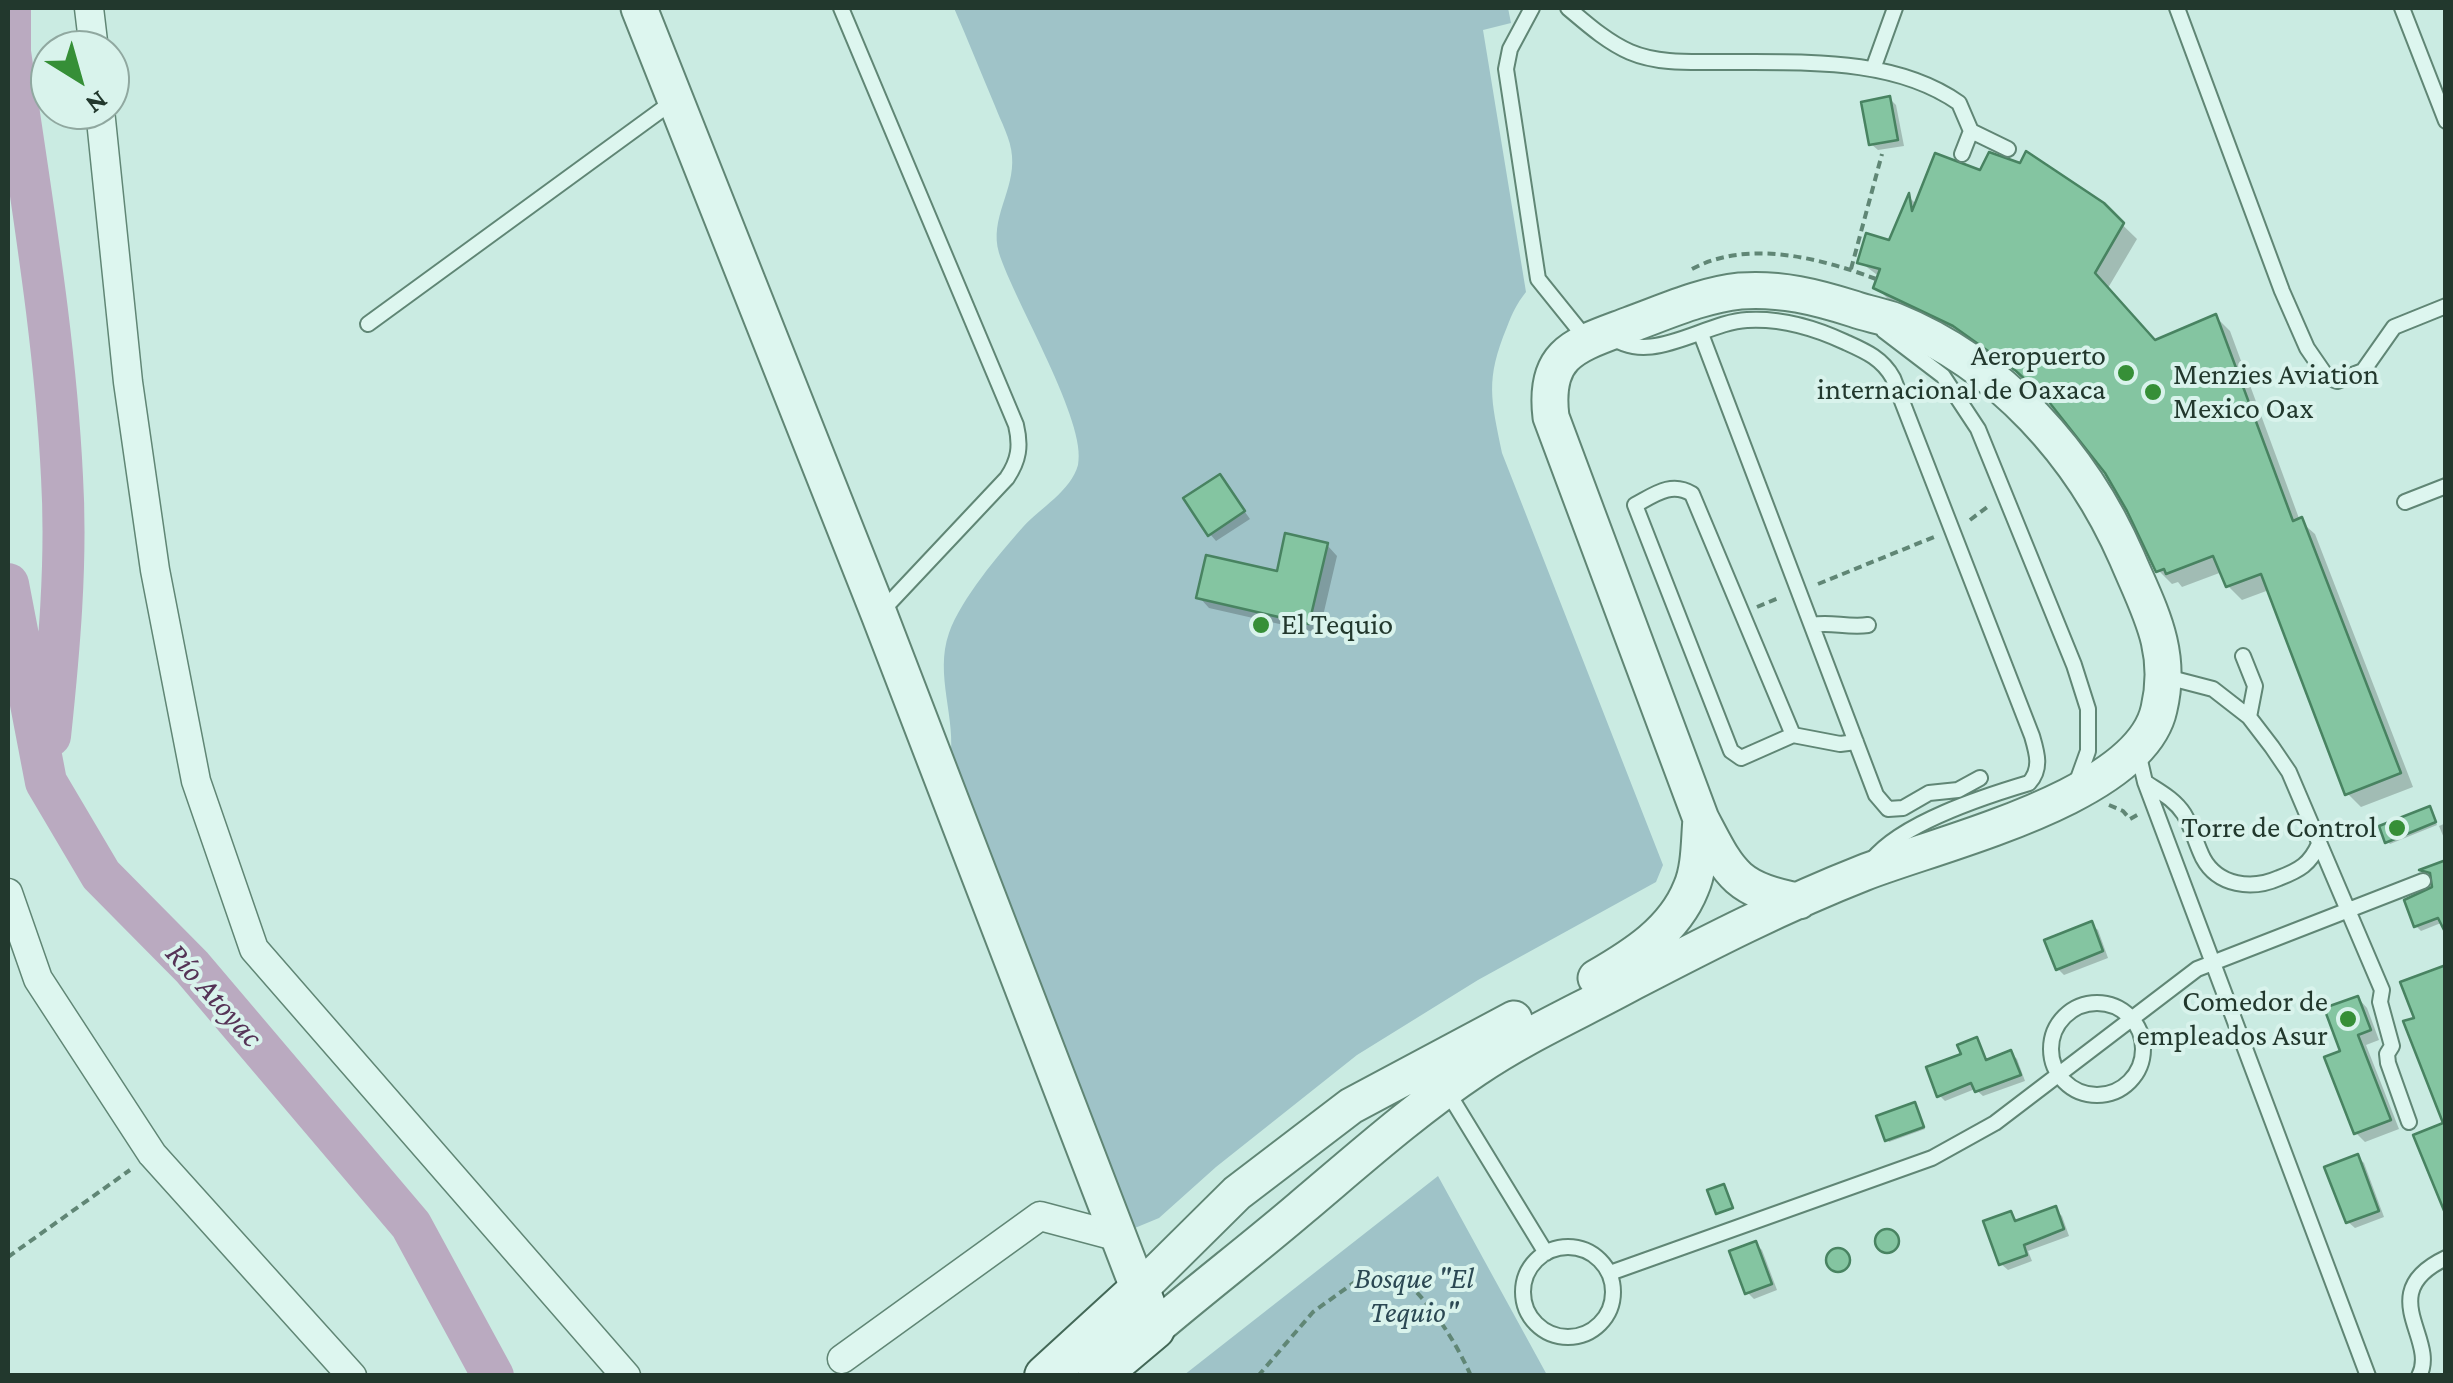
<!DOCTYPE html>
<html>
<head>
<meta charset="utf-8">
<style>
	body { margin:0 }
	#map { position:relative; width:2453px; height:1383px; overflow:hidden; background:#caebe2; font-family:"Crimson Pro",serif }
	canvas { display:block }
	.frame { position:absolute; inset:0; border:10px solid #22382d; pointer-events:none }
	.north { position:absolute; left:30px; top:30px; width:100px; height:100px; box-sizing:border-box; background:#d9f3ec; border:2px solid #90a8a0; border-radius:50%; rotate:143deg; font-size:28px; font-weight:700; line-height:40px; text-align:center; color:#22382d }
	.north::after { content:''; display:block; margin:auto; width:35px; height:45px; background:#368f37; clip-path:polygon(50% 0,100% 100%,50% 72%,0 100%) }
</style>
</head>
<body>
<div id="map">
<canvas width="2453" height="1383"></canvas>
<div class="frame"></div>
<div class="north">N</div>
</div>
<script>
const context = document.querySelector('canvas').getContext('2d');
context.lineJoin = 'round';
function paint(path, color) {
  context.fillStyle = color;
  context.fill(path, 'evenodd');
}
function trace(path, color, width, dash) {
  context.strokeStyle = color;
  context.lineWidth = width;
  context.lineCap = dash ? 'butt' : 'round';
  context.setLineDash(dash || []);
  context.stroke(path);
}
function write(font, color, halo, rows, align = 'center') {
  context.font = font + ' "Crimson Pro",serif';
  context.lineWidth = 8;
  context.setLineDash([]);
  context.textBaseline = 'middle';
  context.strokeStyle = halo;
  context.fillStyle = color;
  for (const [text, x, y, turn = 0] of rows) {
    context.save();
    context.translate(x, y);
    context.rotate((+turn || 0) * Math.PI / 180);
    context.textAlign = isNaN(turn) ? turn : align;
    if (halo) context.strokeText(text, 0, 0);
    context.fillText(text, 0, 0);
    context.restore();
  }
}
paint(new Path2D(`
	M 954,8 L 1508,8 L 1511,23 L 1483,30 L 1526,292 C 1517,303 1512,314 1507,327 C 1485,380 1491,399 1502,453 L 1663,865 L 1656,882 L 1478,980 L 1357,1055 L 1216,1167 L 1159,1218 L 1130,1230 L 950,761 C 957,718 934,676 949,633 C 961,599 999,554 1023,527 C 1040,508 1071,491 1078,465 C 1088,423 1014,301 999,253 C 989,218 1015,191 1012,156 C 1011,139 1001,122 995,106 C 981,73 968,40 954,8 Z
	M 1438,1176 L 1547,1375 L 1184,1375 Z`), '#9fc3c8');
paint(new Path2D(`
	M 1889,98 L 1896,105 L 1904,146 L 1878,150 L 1871,144 Z
	M 1981,174 L 2102,205 L 2137,239 L 2108,288 L 2156,342 L 2216,317 L 2230,331 L 2300,521 L 2315,534 L 2413,787 L 2361,807 L 2347,793 L 2269,590 L 2242,600 L 2228,586 L 2222,572 L 2182,587 L 2178,582 L 2172,584 L 2158,570 L 2129,508 L 2080,434 L 2033,384 L 1970,339 L 1890,301 L 1876,287 L 1880,277 L 1860,262 L 1891,243 L 1910,198 L 1917,205 Z
	M 1220,477 L 1250,519 L 1216,541 L 1210,534 Z
	M 1327,545 L 1337,556 L 1319,633 L 1209,608 L 1199,597 L 1278,574 Z
	M 2431,812 L 2437,825 L 2390,844 L 2388,841 Z
	M 2446,823 L 2446,843 L 2439,826 Z
	M 2446,862 L 2446,921 L 2421,931 L 2416,926 L 2434,888 L 2433,876 L 2424,871 Z
	M 2091,924 L 2098,930 L 2108,958 L 2064,975 L 2058,969 Z
	M 2358,998 L 2367,1008 L 2379,1040 L 2366,1045 L 2399,1129 L 2365,1142 L 2356,1133 L 2344,1053 Z
	M 1977,1040 L 1988,1062 L 2011,1053 L 2017,1059 L 2025,1081 L 1983,1096 L 1975,1089 L 1945,1101 L 1939,1095 Z
	M 1917,1107 L 1925,1129 L 1889,1142 L 1887,1139 Z
	M 2357,1156 L 2364,1163 L 2384,1217 L 2355,1228 L 2348,1222 Z
	M 2055,1209 L 2062,1216 L 2069,1236 L 2028,1251 L 2032,1261 L 2008,1270 L 2001,1264 L 2011,1214 L 2017,1220 Z
	M1879 1243a10 10 0 1 1 20 0a10 10 0 1 1-20 0Z
	M 1756,1244 L 1762,1250 L 1777,1290 L 1754,1299 L 1747,1292 Z
	M1830 1262a10 10 0 1 1 20 0a10 10 0 1 1-20 0Z`), '#0003');
trace(new Path2D(`
	M 10,8 L 10,52 C 30,193 55,334 62,477 C 67,562 59,651 50,736
	M 8,584 L 46,782 L 101,875 L 192,967 L 411,1225 L 493,1376`), '#baaac0', 42);
const building = new Path2D(`
	M 1890,96 L 1898,140 L 1869,145 L 1861,102 Z
	M 2026,151 L 2104,203 L 2124,223 L 2095,273 L 2155,340 L 2216,314 L 2293,521 L 2302,517 L 2401,773 L 2345,795 L 2261,574 L 2226,587 L 2213,556 L 2166,574 L 2164,569 L 2156,572 L 2127,511 L 2105,473 L 2049,402 L 2016,371 L 1953,326 L 1873,288 L 1880,269 L 1857,263 L 1866,233 L 1889,240 L 1909,193 L 1912,211 L 1935,153 L 1980,170 L 1989,152 L 2020,163 Z
	M 1220,474 L 1245,511 L 1208,536 L 1183,498 Z
	M 1285,533 L 1328,543 L 1309,624 L 1196,598 L 1206,555 L 1277,571 Z
	M 2430,806 L 2436,822 L 2385,843 L 2379,826 Z
	M 2446,860 L 2446,934 L 2438,918 L 2414,927 L 2404,900 L 2432,887 L 2430,873 L 2419,870 Z
	M 2092,921 L 2103,951 L 2056,970 L 2044,940 Z
	M 2446,965 L 2446,1213 L 2445,1213 L 2413,1135 L 2443,1123 L 2403,1021 L 2414,1018 L 2400,982 Z
	M 2358,996 L 2371,1030 L 2358,1035 L 2391,1120 L 2354,1134 L 2324,1057 L 2340,1051 L 2324,1008 Z
	M 1977,1037 L 1986,1060 L 2011,1050 L 2021,1075 L 1975,1092 L 1971,1083 L 1937,1097 L 1926,1067 L 1961,1054 L 1957,1045 Z
	M 1915,1102 L 1924,1127 L 1885,1141 L 1876,1116 Z
	M 2358,1154 L 2379,1211 L 2346,1223 L 2324,1167 Z
	M 1724,1184 L 1733,1208 L 1716,1214 L 1707,1190 Z
	M 2056,1206 L 2064,1229 L 2024,1245 L 2027,1255 L 1999,1265 L 1983,1221 L 2011,1211 L 2015,1221 Z
	M1875 1241a12 12 0 1 1 24 0a12 12 0 1 1-24 0Z
	M 1756,1241 L 1772,1284 L 1745,1294 L 1729,1251 Z
	M1826 1260a12 12 0 1 1 24 0a12 12 0 1 1-24 0Z`);
paint(building, '#84c5a1');
trace(building, '#488361', 2.5);
const service = new Path2D(`
	M 841,8 L 1016,425 C 1021,446 1019,460 1007,478 L 879,614
	M 1532,8 L 1510,49 L 1506,69 L 1538,279 L 1588,341
	M 1568,8 C 1587,24 1607,42 1630,52 C 1658,64 1691,62 1721,62 C 1799,63 1892,56 1959,103 L 1971,131 L 2008,149
	M 2177,8 L 2282,291 L 2307,348 L 2327,377 L 2337,381 L 2363,371 L 2394,327 L 2446,306
	M 2402,8 L 2446,121
	M 1873,69 L 1895,8
	M 1962,154 L 1971,131
	M 368,324 L 675,100
	M 1884,331 L 1943,376 L 1978,429 L 2074,665 L 2088,709 L 2088,751 L 2075,787
	M 1608,334 C 1648,369 1704,322 1747,320 C 1780,318 1815,328 1845,342 C 1865,351 1882,358 1893,378 L 2032,736 C 2037,753 2042,769 2029,783 C 1982,797 1902,823 1872,860
	M 1701,334 L 1876,795 L 1888,809 L 1903,808 L 1929,793 L 1958,790 L 1980,778
	M 2405,502 L 2446,486
	M 1812,625 C 1830,621 1847,628 1868,625
	M 2243,656 L 2255,686 L 2249,717
	M 2163,676 L 2213,689 L 2249,717 L 2272,747 L 2289,772 L 2382,990 L 2380,1002 L 2392,1046 L 2387,1054 L 2388,1063 L 2409,1122
	M 1793,735 L 1692,494 C 1671,481 1654,495 1635,505 L 1731,751 L 1741,758 L 1793,735 L 1840,744 L 1856,742
	M 2138,752 L 2145,782 L 2368,1376
	M 2148,784 C 2162,793 2175,800 2184,814 C 2192,827 2196,844 2203,858 C 2218,886 2252,890 2279,878 C 2300,870 2310,864 2319,844
	M2051 1049a46 46 0 1 1 92 0a46 46 0 1 1-92 0Z
	M 1447,1091 L 1546,1253
	M1523 1292a45 45 0 1 1 90 0a45 45 0 1 1-90 0Z
	M 1610,1273 L 1932,1158 L 1995,1123 L 2197,969 L 2423,881
	M 2419,1376 C 2439,1339 2372,1293 2446,1258`);
const minor = new Path2D(`
	M 89,8 L 94,50
	M 100,110 L 128,382 L 155,570 L 196,781 L 254,949 L 626,1376
	M 8,893 L 38,979 L 152,1154 L 352,1376
	M 842,1359 L 1040,1216 L 1119,1237`);
const tertiary = new Path2D(`
	M 639,8 L 879,614 L 1139,1290 L 1237,1193 L 1351,1106 L 1514,1019
	M 1596,978 C 1634,956 1674,931 1691,888 C 1700,868 1699,840 1701,819
	M 1154,1329 C 1202,1288 1253,1249 1301,1208 C 1358,1160 1414,1110 1475,1069 C 1525,1035 1580,1011 1633,982 C 1708,943 1784,904 1863,873 C 1939,843 2140,797 2159,709 C 2173,650 2149,610 2127,558 C 2082,455 2001,364 1895,321 C 1882,316 1868,314 1854,309 C 1816,297 1781,288 1740,291 C 1702,295 1665,312 1629,325 C 1576,345 1543,352 1551,417 L 1701,819 C 1729,872 1735,890 1799,901`);
const secondary = new Path2D(`
	M 1045,1376 L 1139,1290 L 1154,1329 L 1098,1376`);
trace(service, '#608675', 18);
trace(minor, '#608675', 31);
trace(tertiary, '#608675', 39);
trace(secondary, '#436857', 44);
trace(new Path2D(`
	M 1692,269 C 1748,239 1820,258 1876,279
	M 1851,269 L 1882,154
	M 1970,520 L 1990,505
	M 1818,584 L 1934,537
	M 1757,607 L 1781,597
	M 2109,805 L 2123,811 L 2130,819 L 2139,814
	M 8,1257 L 130,1170
	M 1258,1376 L 1313,1312 L 1366,1274 L 1397,1274 C 1429,1300 1454,1338 1471,1376`), '#608675', 4, [8, 5]);
trace(service, '#ddf6ef', 14);
trace(minor, '#ddf6ef', 28);
trace(tertiary, '#ddf6ef', 35);
trace(secondary, '#ddf6ef', 40);
for (const [x, y, r, color] of [
	[2126,373,10,"#368f37"],
	[2153,392,10,"#368f37"],
	[1261,625,10,"#368f37"],
	[2397,828,10,"#368f37"],
	[2348,1019,10,"#368f37"]
]) {
  const dot = new Path2D();
  dot.arc(x, y, r, 0, 2 * Math.PI);
  context.fillStyle = color;
  context.fill(dot);
  trace(dot, '#d9f3ec', 4);
}
write('30px', '#22382d', '#d9f3ec', [
	["Aeropuerto",2106,356],
	["internacional de Oaxaca",2106,390],
	["Menzies Aviation",2173,375,"left"],
	["Mexico Oax",2173,409,"left"],
	["El Tequio",1281,625,"left"],
	["Torre de Control",2377,828],
	["Comedor de",2328,1002],
	["empleados Asur",2328,1036]
], 'right');
write('italic 30px', '#2b4853', '#d9f3ec', [
	["Bosque \"El",1414,1279],
	["Tequio\"",1414,1313]
]);
write('italic 32px', '#553356', '#d9f3ec', [
	["Río Atoyac",214,995,48]
]);
</script>
</body>
</html>
